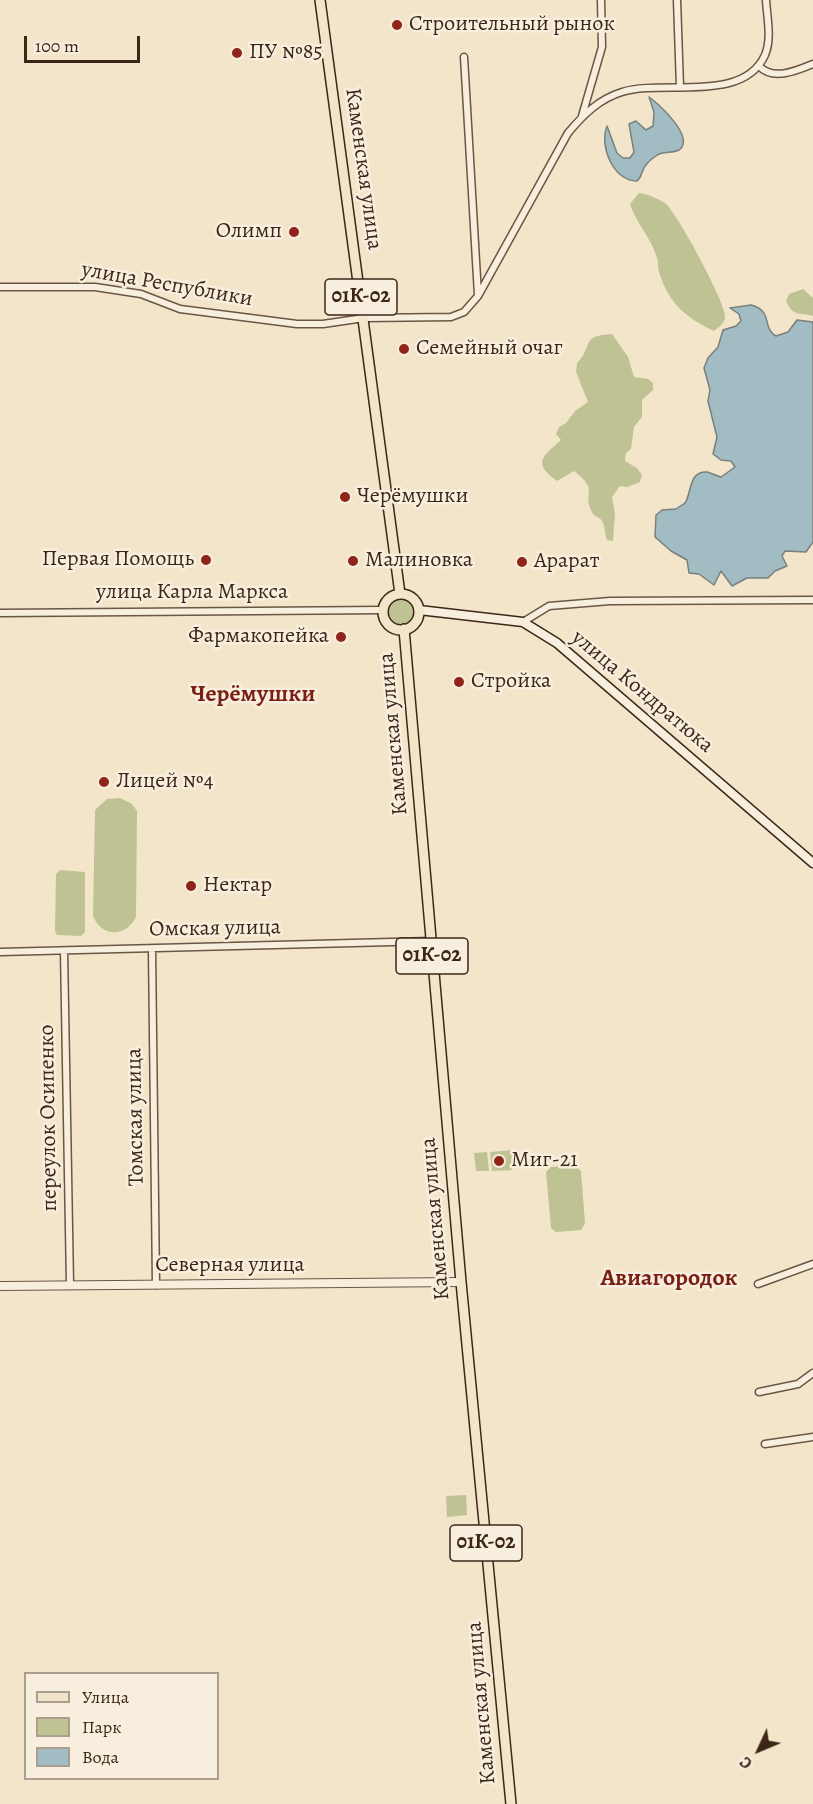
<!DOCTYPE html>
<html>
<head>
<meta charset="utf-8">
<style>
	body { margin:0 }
	#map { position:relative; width:813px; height:1804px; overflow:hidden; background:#f3e5ca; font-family:Alegreya,serif }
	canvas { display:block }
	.legend { position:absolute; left:24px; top:1672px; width:195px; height:108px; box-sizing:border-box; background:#f7eedd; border:2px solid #ac9e8e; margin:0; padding:8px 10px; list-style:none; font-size:18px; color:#3c2618 }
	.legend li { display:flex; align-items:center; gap:12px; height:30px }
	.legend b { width:30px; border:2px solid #ac9e8e }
	.north { position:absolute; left:729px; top:1720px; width:60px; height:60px; -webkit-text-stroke:4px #f7eedd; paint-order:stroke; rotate:226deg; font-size:16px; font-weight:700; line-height:24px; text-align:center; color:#3c2618 }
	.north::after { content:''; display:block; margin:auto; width:21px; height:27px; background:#3c2618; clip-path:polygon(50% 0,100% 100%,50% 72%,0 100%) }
	.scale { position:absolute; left:24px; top:36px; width:116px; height:27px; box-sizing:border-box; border:3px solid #3c2618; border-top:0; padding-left:8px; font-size:18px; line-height:21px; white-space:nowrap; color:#3c2618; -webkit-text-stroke:4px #f7eedd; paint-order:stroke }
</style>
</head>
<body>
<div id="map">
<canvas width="813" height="1804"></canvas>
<ul class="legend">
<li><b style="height:8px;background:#f3e5ca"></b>Улица</li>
<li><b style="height:16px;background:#bfc394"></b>Парк</li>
<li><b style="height:16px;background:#a1bcc2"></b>Вода</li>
</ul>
<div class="north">С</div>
<div class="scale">100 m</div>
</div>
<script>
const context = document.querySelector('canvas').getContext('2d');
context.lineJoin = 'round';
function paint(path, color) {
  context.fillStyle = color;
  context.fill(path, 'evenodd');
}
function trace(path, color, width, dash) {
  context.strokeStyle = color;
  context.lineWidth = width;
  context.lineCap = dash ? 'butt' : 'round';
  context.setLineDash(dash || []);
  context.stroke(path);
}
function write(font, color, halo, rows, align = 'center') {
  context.font = font + ' Alegreya,serif';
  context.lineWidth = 5;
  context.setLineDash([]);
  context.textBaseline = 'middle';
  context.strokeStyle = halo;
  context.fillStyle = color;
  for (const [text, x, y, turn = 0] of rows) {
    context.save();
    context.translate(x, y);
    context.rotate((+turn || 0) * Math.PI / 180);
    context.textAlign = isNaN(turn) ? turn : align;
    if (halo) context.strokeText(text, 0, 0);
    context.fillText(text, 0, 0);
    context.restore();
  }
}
paint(new Path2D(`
	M 639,193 C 647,194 657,198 665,203 C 676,211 727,305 725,317 C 725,323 719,327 714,331 C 685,317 669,304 659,272 C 657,267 659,263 657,258 C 652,239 636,223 630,204 Z
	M 803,289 L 813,298 L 813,316 C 799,312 793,317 786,301 L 789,294 Z
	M 612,334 L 628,357 L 634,377 L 648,379 L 653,383 L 653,390 L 642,400 L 642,417 L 634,427 L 631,449 L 626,453 L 625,461 L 637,468 L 642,475 L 640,482 L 627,487 L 620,486 L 612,497 L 615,514 L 613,541 L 607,540 C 605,535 605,525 602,521 C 600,517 594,517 592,512 C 581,492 601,492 574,471 L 557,481 C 532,463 542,457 561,440 L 556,434 L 559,427 L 566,423 L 575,411 L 588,402 L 576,372 L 577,363 C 594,346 579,336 612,334 Z
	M385 612a16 16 0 1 1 32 0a16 16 0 1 1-32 0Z
	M 120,798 L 132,804 L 137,811 L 136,917 C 126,937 102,938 93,916 L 95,810 L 107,799 Z
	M 60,870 L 85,872 L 85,932 L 81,936 L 57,935 L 55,931 L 56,874 Z
	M 514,1150 L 516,1162 L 512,1170 L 492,1171 L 490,1152 Z
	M 487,1152 L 489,1171 L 476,1171 L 474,1153 Z
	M 575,1165 L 581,1171 L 585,1223 L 581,1230 L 556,1232 L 551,1228 L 546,1172 L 551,1167 Z
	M 466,1495 L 467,1515 L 447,1517 L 446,1496 Z`), '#bfc394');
const water = new Path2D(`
	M 649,97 C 659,104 696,138 679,150 C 672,154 662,150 656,156 C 653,158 648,162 646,165 C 641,170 643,176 637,181 C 613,181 599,146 607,126 L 617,153 L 623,158 L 630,158 L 634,152 L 629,124 L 636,121 L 646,130 L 653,126 L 654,112 Z
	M 751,305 C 774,311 761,327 776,336 L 788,332 L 797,320 L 813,322 L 813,542 L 806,552 L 785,551 L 782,556 L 787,566 L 775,571 L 768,578 L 747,578 L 732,586 L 721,571 L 714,585 L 699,574 L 689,573 L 687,560 L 671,551 L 655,537 L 656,515 L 662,510 L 676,509 L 685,503 C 692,493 688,471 707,472 C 711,473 717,476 721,477 L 735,467 L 731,461 L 721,460 L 713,454 L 717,437 L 708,401 L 710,390 L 704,368 L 708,358 L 718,347 L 723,330 L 736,326 L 741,321 L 739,314 L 730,308 Z`);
paint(water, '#a1bcc2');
trace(water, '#79807e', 1.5);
const minor = new Path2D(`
	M 677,0 L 680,87
	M 464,57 L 478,295
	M 759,66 C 773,81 796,71 813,64
	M 582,116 L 602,47 L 601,0
	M 0,287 L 95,287 L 141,294 L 180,309 L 297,324 L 323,324 L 364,318 L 451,317 L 464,312 L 478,296 L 568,133 C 583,115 599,99 622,92 C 663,79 743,104 765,55 C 772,39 767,17 766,0
	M 0,613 L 383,610
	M 523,622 L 549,606 L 610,601 L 813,600
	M 152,949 L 156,1285
	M 64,951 L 70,1285
	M 0,952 L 431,941
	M 758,1284 L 813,1264
	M 759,1392 L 798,1384 L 813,1373
	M 765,1444 L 813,1437`);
const tertiary = new Path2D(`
	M 0,1286 L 461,1282`);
const secondary = new Path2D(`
	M 419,610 L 523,622 L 557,643 L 813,863`);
const primary = new Path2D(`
	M 320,0 L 400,594
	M383 612a18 18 0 1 1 36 0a18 18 0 1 1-36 0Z
	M 404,629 L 461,1282 L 511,1804`);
trace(minor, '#6a5644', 9);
trace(tertiary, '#6a5644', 10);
trace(secondary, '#3c2618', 11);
trace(primary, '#3c2618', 12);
trace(minor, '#f7eedd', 6);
trace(tertiary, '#f7eedd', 8);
trace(secondary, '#f7eedd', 8);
trace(primary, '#f3e5ca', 9);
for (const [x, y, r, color] of [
	[397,25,6,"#8f2418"],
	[237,53,6,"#8f2418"],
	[294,232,6,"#8f2418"],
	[404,349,6,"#8f2418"],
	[345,497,6,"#8f2418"],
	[206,560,6,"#8f2418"],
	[353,561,6,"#8f2418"],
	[522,562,6,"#8f2418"],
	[341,637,6,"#8f2418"],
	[459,682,6,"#8f2418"],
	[104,782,6,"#8f2418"],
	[191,886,6,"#8f2418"],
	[499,1161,6,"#8f2418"]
]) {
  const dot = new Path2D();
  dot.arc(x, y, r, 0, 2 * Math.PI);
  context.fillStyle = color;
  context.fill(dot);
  trace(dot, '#f7eedd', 2);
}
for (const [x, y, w] of [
	[361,297,72],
	[432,956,72],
	[486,1543,72]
]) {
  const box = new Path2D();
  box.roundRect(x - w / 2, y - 18, w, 36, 4.5);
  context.fillStyle = '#f7eedd';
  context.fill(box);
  trace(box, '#3c2618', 1.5);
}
write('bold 21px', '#3c2618', null, [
	["01К-02",361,297],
	["01К-02",432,956],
	["01К-02",486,1543]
]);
write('22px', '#3c2618', '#f7eedd', [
	["Строительный рынок",409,25],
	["ПУ №85",249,53],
	["Олимп",282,232,"right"],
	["Семейный очаг",416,349],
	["Черёмушки",357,497],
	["Первая Помощь",194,560,"right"],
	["Малиновка",365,561],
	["Арарат",534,562],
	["Фармакопейка",329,637,"right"],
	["Стройка",471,682],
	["Лицей №4",116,782],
	["Нектар",203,886],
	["Миг-21",511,1161]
], 'left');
write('22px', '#3c2618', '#f7eedd', [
	["Каменская улица",363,169,82],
	["улица Республики",167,285,10],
	["улица Карла Маркса",192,593],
	["улица Кондратюка",642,692,40],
	["Каменская улица",394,734,-95],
	["Омская улица",215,929,-1],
	["Томская улица",136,1117,-91],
	["переулок Осипенко",49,1118,-91],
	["Каменская улица",436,1219,-95],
	["Северная улица",230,1266],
	["Каменская улица",482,1703,-95]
]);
write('bold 24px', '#7a1f14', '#f7eedd', [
	["Черёмушки",253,695],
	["Авиагородок",669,1279]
]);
</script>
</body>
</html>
